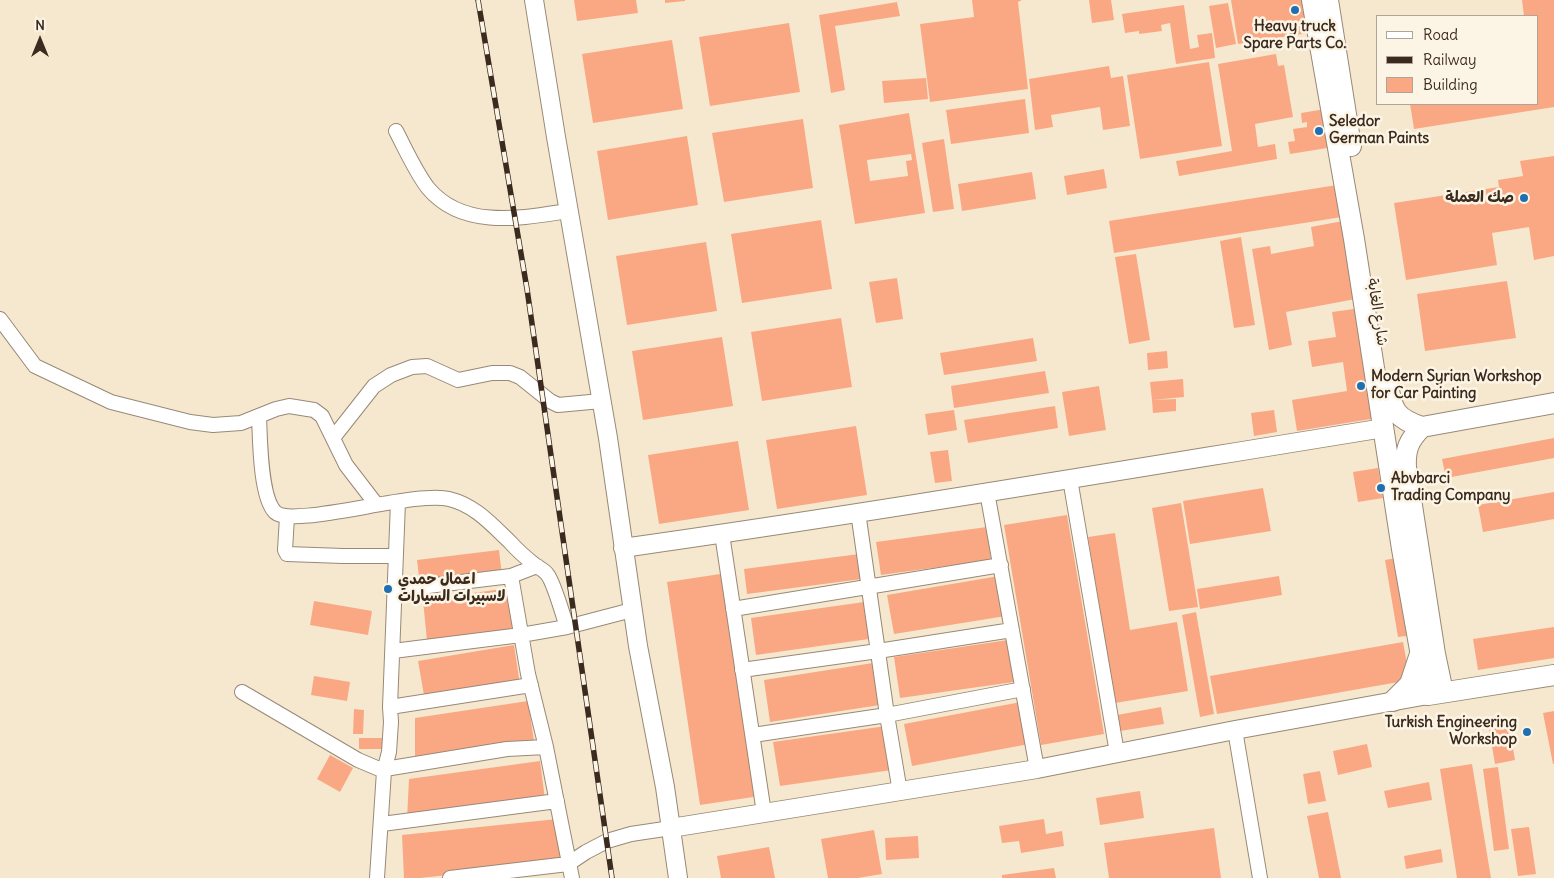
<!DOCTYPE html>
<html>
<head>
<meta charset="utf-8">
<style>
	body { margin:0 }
	#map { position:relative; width:1554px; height:878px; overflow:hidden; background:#f6e8cf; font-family:Delius,sans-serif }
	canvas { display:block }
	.legend { position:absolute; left:1376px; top:15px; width:162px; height:90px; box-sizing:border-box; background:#fcf5e5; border:1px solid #afa495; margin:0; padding:6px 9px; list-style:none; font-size:15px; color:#3b2a1e }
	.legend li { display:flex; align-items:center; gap:10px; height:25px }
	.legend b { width:25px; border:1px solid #afa495 }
	.north { position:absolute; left:15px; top:15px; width:50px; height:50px; -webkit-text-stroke:4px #fcf5e5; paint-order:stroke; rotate:0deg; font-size:14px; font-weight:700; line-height:20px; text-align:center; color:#3b2a1e }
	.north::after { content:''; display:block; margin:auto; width:18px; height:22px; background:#3b2a1e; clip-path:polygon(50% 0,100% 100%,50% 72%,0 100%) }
</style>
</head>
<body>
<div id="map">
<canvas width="1554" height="878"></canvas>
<ul class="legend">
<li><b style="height:6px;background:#fff"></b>Road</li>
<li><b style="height:6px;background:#3b2a1e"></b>Railway</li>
<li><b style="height:14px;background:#faa884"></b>Building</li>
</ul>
<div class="north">N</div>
</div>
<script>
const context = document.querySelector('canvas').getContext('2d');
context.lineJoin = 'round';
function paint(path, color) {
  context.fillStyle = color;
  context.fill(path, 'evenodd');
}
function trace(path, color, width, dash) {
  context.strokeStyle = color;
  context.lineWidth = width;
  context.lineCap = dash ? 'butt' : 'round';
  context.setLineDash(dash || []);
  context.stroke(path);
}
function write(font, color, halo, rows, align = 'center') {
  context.font = font + ' Delius,"Playpen Sans Arabic",sans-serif';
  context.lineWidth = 5;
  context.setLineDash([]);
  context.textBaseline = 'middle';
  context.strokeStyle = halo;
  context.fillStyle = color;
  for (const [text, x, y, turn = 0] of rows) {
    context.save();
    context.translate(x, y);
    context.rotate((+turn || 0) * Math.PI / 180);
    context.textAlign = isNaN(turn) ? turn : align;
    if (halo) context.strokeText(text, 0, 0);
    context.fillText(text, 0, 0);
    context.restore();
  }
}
paint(new Path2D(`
	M 574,0 L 636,0 L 638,13 L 577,21 Z
	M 665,0 L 685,0 L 685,1 L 665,3 Z
	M 972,0 L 1022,0 L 1018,2 L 1028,89 L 930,102 L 920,24 L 974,17 Z
	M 1089,0 L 1111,0 L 1114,20 L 1092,23 Z
	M 1231,0 L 1303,0 L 1308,33 L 1238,44 Z
	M 1522,0 L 1554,0 L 1554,107 L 1414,129 L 1410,104 L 1538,104 L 1538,16 L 1524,16 Z
	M 897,2 L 900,16 L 835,26 L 845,90 L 831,93 L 819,15 Z
	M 1228,3 L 1236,44 L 1216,48 L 1209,6 Z
	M 1184,5 L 1190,49 L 1199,47 L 1197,35 L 1212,33 L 1215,58 L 1176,64 L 1170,23 L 1161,25 L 1162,31 L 1139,34 L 1139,31 L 1125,33 L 1122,14 Z
	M 789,23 L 800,92 L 710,106 L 699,37 Z
	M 672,40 L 683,109 L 593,123 L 582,54 Z
	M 1276,54 L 1278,66 L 1284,65 L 1293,117 L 1255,124 L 1258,147 L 1275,144 L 1277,159 L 1179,176 L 1176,161 L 1232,151 L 1218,64 Z
	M 1209,62 L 1222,146 L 1140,159 L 1127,75 Z
	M 1109,66 L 1111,78 L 1123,76 L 1130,126 L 1103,130 L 1100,107 L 1051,115 L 1053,127 L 1035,130 L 1029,79 Z
	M 926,78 L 928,99 L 884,103 L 882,81 Z
	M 1025,99 L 1029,133 L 951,144 L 946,110 Z
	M 1325,109 L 1330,139 L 1327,148 L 1290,154 L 1288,142 L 1295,141 L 1293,129 L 1307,127 L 1307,122 L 1302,123 L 1301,113 Z
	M 909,113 L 925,213 L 855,224 L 839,125 ZM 911,154 L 912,160 L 906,161 L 908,176 L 870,181 L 867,160 Z
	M 803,119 L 813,188 L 724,202 L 712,133 Z
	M 687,136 L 698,205 L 608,220 L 597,151 Z
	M 944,139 L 954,209 L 933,212 L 922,143 Z
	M 1554,156 L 1554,256 L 1534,260 L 1529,227 L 1492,233 L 1497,265 L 1406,280 L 1394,203 L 1499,187 L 1498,180 L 1523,176 L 1520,161 Z
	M 1104,169 L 1107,188 L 1067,195 L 1064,176 Z
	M 1032,172 L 1036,199 L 962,211 L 958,184 Z
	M 1337,185 L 1342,217 L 1114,253 L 1109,221 Z
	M 821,220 L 832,289 L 742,303 L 731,234 Z
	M 1348,220 L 1361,298 L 1286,312 L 1292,345 L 1269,350 L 1252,249 L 1270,246 L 1271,254 L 1314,246 L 1311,227 Z
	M 1241,237 L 1255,325 L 1234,328 L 1220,241 Z
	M 706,242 L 717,311 L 627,325 L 616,256 Z
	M 1136,254 L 1150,340 L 1129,344 L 1115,257 Z
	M 897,278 L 903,319 L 876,323 L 869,282 Z
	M 1507,281 L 1516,338 L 1425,351 L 1417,294 Z
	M 1361,308 L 1377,418 L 1297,431 L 1292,400 L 1347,391 L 1343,362 L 1312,367 L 1308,341 L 1336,337 L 1332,312 Z
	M 841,318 L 852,387 L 762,401 L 751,332 Z
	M 722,337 L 733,406 L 643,420 L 632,351 Z
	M 1033,338 L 1037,361 L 944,375 L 940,353 Z
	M 1167,351 L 1168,368 L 1148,370 L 1147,353 Z
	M 1045,371 L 1049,393 L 954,408 L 951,386 Z
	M 1183,379 L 1184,397 L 1152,400 L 1150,382 Z
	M 1099,386 L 1106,430 L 1069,436 L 1062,392 Z
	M 1176,399 L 1176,411 L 1153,413 L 1152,400 Z
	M 1055,406 L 1058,428 L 968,443 L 964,420 Z
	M 954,410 L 957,430 L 928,435 L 925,414 Z
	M 1274,410 L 1277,432 L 1254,436 L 1251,413 Z
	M 856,426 L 867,495 L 777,509 L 766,440 Z
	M 1554,438 L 1554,458 L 1446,478 L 1442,459 Z
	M 738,441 L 749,510 L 659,524 L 648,455 Z
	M 948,450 L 952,481 L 935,483 L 930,452 Z
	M 1378,468 L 1383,498 L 1358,502 L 1353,472 Z
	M 1263,488 L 1271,531 L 1190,544 L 1183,501 Z
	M 1554,492 L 1554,519 L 1483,532 L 1478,505 Z
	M 1181,503 L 1198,607 L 1169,611 L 1152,508 Z
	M 1067,515 L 1104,734 L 1041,745 L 1004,525 Z
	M 987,527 L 991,560 L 881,575 L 876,542 Z
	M 1115,533 L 1130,630 L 1177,622 L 1188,691 L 1115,703 L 1088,537 Z
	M 499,550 L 502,575 L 420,585 L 417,560 Z
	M 859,554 L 862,579 L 747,594 L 744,569 Z
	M 1402,557 L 1415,635 L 1398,637 L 1385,560 Z
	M 727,573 L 760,796 L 700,805 L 667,582 Z
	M 999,576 L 1006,616 L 894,634 L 887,595 Z
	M 1279,576 L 1282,595 L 1200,609 L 1197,589 Z
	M 509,588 L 515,629 L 427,641 L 423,600 Z
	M 314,601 L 372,611 L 368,635 L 310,625 Z
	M 864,602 L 869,639 L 756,655 L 751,618 Z
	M 1196,612 L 1214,714 L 1200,717 L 1182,615 Z
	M 1554,627 L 1554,658 L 1478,670 L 1473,639 Z
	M 1008,640 L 1014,682 L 900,698 L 894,657 Z
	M 1403,642 L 1410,680 L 1217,714 L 1210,676 Z
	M 514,645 L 520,685 L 425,701 L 418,661 Z
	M 873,663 L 880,705 L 770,722 L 764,680 Z
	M 314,676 L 350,682 L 347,701 L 311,695 Z
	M 528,701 L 534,741 L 415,760 L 415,718 Z
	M 1021,702 L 1029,744 L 912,766 L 904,724 Z
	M 1161,707 L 1164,724 L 1120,731 L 1117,715 Z
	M 354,709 L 364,710 L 363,734 L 353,734 Z
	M 1554,711 L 1554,764 L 1553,764 L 1543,713 Z
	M 1508,719 L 1515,760 L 1495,764 L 1488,723 Z
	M 886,726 L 892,770 L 780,786 L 773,742 Z
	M 359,738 L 388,738 L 388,749 L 359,749 Z
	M 1367,744 L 1372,767 L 1338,775 L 1333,751 Z
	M 330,755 L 353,768 L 340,792 L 317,779 Z
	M 540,761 L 545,799 L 407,819 L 409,779 Z
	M 1472,764 L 1491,878 L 1457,878 L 1440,769 Z
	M 1498,767 L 1509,849 L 1494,851 L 1483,769 Z
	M 1320,771 L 1326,801 L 1308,804 L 1303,774 Z
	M 1429,782 L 1432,800 L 1388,808 L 1384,791 Z
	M 1140,791 L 1144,818 L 1100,825 L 1096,798 Z
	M 1328,812 L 1341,878 L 1319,878 L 1307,816 Z
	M 557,819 L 562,863 L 420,878 L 404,878 L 402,835 Z
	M 1044,819 L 1046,834 L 1062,831 L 1064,846 L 1021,853 L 1019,841 L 1002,843 L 999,826 Z
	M 1529,827 L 1536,874 L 1518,876 L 1511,829 Z
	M 1214,828 L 1221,878 L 1109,878 L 1104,843 Z
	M 874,830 L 882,874 L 858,878 L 828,878 L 821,839 Z
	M 918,836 L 919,858 L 886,860 L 885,838 Z
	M 769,847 L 775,878 L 721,878 L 717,856 Z
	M 1441,849 L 1443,862 L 1406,869 L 1404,856 Z
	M 1054,868 L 1056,878 L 1002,878 L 1002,875 Z`), '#faa884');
const minor = new Path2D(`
	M 396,131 C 406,150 415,171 428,188 C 463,230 522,218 568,211
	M 0,319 L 35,366 L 111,402 L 190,422 L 213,425 L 241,423 L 276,409 L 289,406 L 314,410 L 322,416 L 346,465 L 376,504
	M 259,416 C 260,438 260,497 275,512 C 292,529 416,490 449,499 C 475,505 492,525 510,542 C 518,551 526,558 535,565 C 539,568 544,570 547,574 C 554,582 563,616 567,627
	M 333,438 L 374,386 L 391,375 L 412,367 L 427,366 L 458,380 L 492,373 L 510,373 L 520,377 L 550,401 L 558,405 L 601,401
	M 1070,479 L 1117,753
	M 987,492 L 1037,769
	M 858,512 L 887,715 L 900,792
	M 287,517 L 285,550 L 287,554 L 343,556 L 396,556
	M 722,534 L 764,813
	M 511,576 L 528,674 L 546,747 L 572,878
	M 395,590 L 511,576 L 537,566
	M 733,609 L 1001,565
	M 393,651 L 521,635 L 567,627 L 632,610
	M 742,670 L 878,651 L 1012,630
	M 242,692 L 358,760 L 384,771
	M 390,707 L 531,685
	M 1235,730 L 1260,878
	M 753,735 L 887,715 L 1023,689
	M 385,769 L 507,749 L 546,747
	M 382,824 L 557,801
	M 377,878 L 384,771 L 389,752 L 391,722 L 390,707 L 398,502
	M 450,878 L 568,864 L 586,852 L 607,841 L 631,834 L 671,828`);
const tertiary = new Path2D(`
	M 534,0 L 556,137 L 608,438 L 638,646 L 665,787 L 678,878
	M 623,548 C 877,512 1130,469 1384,428
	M 671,828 L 1037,769 L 1235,730 L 1428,695`);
const secondary = new Path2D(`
	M 1312,0 L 1354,239 L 1402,549 L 1428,695 L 1554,675
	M 1328,0 L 1351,146
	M 1388,385 C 1392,411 1397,419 1422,427 L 1554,403
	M 1422,427 C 1409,440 1405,449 1406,467 L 1435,654 L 1443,692
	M 1393,701 L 1410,684 L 1420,654`);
trace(minor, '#988976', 16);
trace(tertiary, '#988976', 20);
trace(secondary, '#988976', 22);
trace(minor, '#fff', 14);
trace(tertiary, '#fff', 18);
trace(secondary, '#fff', 20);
const rail = new Path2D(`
	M 478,0 L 527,289 L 612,878`);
trace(rail, '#3b2a1e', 5.5);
trace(rail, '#fcf5e5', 4, [11]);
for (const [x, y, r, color] of [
	[1295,10,5,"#1f6fb2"],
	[1319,131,5,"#1f6fb2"],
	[1524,198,5,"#1f6fb2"],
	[1361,386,5,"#1f6fb2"],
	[1381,488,5,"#1f6fb2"],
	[388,589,5,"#1f6fb2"],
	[1527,732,5,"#1f6fb2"]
]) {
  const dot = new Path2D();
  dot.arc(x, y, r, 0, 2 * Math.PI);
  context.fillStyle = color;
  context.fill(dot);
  trace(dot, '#fcf5e5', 2);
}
write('bold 15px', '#3b2a1e', '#fcf5e5', [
	["Heavy truck",1295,27,"center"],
	["Spare Parts Co.",1295,44,"center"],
	["Seledor",1329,122],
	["German Paints",1329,139],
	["صك العملة",1514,198,"right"],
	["Modern Syrian Workshop",1371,377],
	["for Car Painting",1371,394],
	["Abvbarci",1391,479],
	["Trading Company",1391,496],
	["اعمال حمدي",398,580],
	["لاسبيرات السيارات",398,597],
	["Turkish Engineering",1517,723,"right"],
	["Workshop",1517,740,"right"]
], 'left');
write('15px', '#3b2a1e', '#fcf5e5', [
	["شارع الغابة",1377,312,81]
]);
</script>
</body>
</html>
